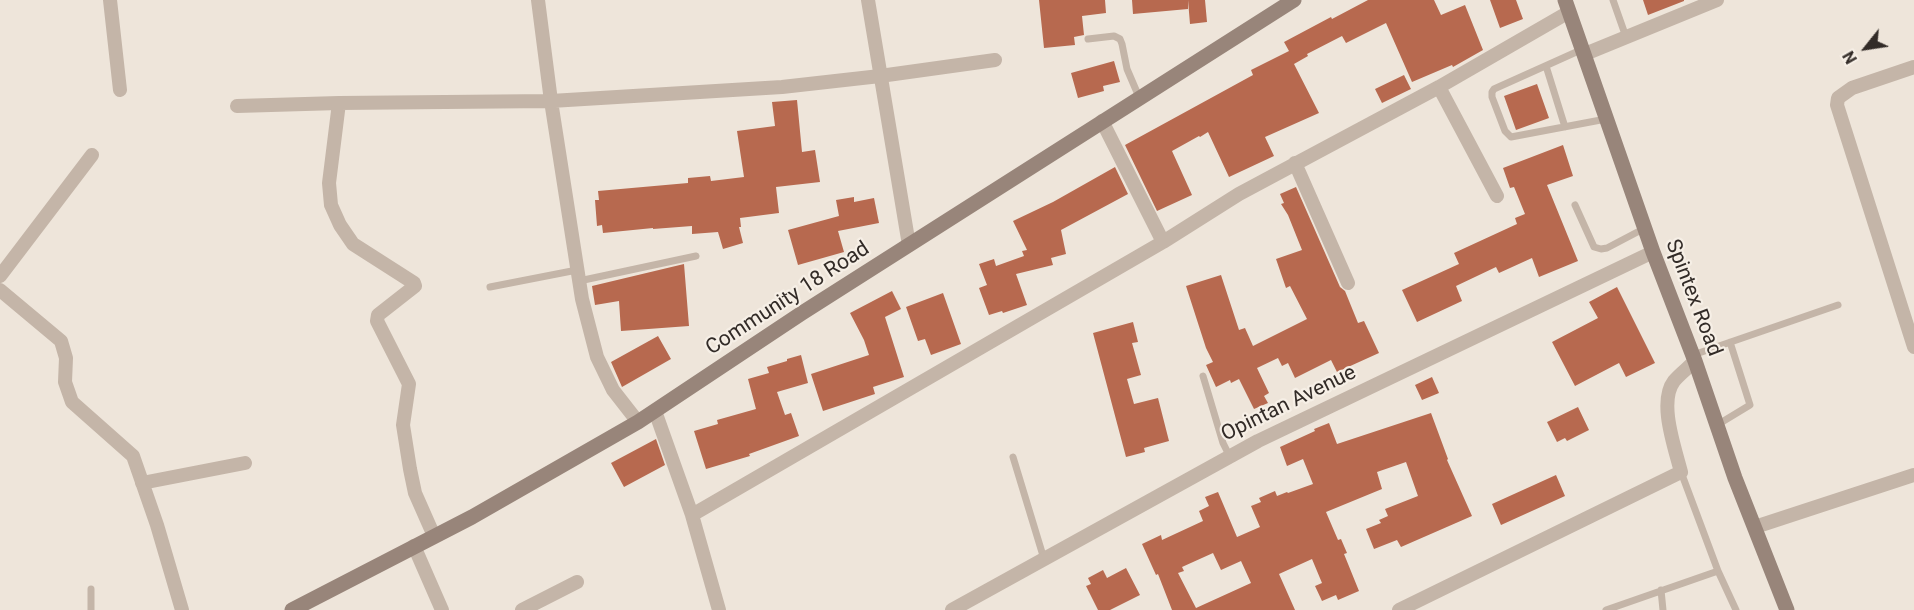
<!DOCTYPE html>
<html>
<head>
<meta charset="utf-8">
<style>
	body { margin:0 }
	#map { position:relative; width:1914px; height:610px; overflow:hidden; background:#eee5da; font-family:Roboto,sans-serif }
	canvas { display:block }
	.north { position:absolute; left:1836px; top:18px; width:60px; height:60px; -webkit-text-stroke:4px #f6efe6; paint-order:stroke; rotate:240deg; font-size:16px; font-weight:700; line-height:24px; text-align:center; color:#322b27 }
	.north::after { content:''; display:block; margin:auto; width:21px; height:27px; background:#322b27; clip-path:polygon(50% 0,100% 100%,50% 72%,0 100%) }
</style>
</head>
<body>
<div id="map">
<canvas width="1914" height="610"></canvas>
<div class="north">N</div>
</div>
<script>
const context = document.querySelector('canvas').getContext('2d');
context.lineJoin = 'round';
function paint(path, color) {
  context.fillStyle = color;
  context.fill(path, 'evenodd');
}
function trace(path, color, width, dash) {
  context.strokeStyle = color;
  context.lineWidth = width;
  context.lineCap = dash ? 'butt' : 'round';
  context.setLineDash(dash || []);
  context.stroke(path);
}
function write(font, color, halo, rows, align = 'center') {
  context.font = font + ' Roboto,sans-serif';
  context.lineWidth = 4.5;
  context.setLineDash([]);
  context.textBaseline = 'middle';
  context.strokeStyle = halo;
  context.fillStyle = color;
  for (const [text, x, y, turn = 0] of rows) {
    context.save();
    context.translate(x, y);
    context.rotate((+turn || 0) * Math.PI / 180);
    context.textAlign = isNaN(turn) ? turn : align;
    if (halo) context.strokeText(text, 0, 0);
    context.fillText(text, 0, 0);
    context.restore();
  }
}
paint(new Path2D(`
	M 1039,0 L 1105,0 L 1106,13 L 1082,16 L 1084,35 L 1074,37 L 1075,45 L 1044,48 Z
	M 1132,0 L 1188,0 L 1188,9 L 1133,14 Z
	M 1188,0 L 1205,0 L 1207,22 L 1190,24 Z
	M 1368,0 L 1434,0 L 1441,15 L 1465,5 L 1483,50 L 1453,67 L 1452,65 L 1412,82 L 1386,23 L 1346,43 L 1342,36 L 1307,54 L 1308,56 L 1294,64 L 1319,113 L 1265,137 L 1274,156 L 1229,177 L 1208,132 L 1200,137 L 1199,136 L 1172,151 L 1192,195 L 1157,211 L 1125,145 L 1253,75 L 1251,70 L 1289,51 L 1284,42 L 1331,17 L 1332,19 Z
	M 1490,0 L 1516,0 L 1523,19 L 1500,28 Z
	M 1643,0 L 1684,0 L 1684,1 L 1648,15 Z
	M 1114,61 L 1120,82 L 1103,86 L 1104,91 L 1078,98 L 1071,73 Z
	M 1404,75 L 1411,89 L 1382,103 L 1375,89 Z
	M 1537,84 L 1549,118 L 1516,130 L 1504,96 Z
	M 797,100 L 802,152 L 815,150 L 820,182 L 776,187 L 779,213 L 740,218 L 741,227 L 739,227 L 743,243 L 723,249 L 718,232 L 692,234 L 692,226 L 653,229 L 653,228 L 603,233 L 602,225 L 597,226 L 595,200 L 599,200 L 598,191 L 688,183 L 688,178 L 710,176 L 711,181 L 744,177 L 737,131 L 775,126 L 772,102 Z
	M 1563,145 L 1573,176 L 1547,185 L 1578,261 L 1539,277 L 1532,258 L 1499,273 L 1496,267 L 1456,286 L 1462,301 L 1417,322 L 1402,290 L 1459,264 L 1454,253 L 1517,224 L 1515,218 L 1525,214 L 1514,187 L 1510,188 L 1503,168 Z
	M 1115,167 L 1128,194 L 1061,230 L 1066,254 L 1051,258 L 1053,265 L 1016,274 L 1027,305 L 1003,313 L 1002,311 L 989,315 L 979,288 L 987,285 L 979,264 L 994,259 L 996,266 L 1024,256 L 1022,251 L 1027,250 L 1013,221 L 1053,202 Z
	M 1296,187 L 1340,287 L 1345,291 L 1358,323 L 1364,321 L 1379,353 L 1337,372 L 1331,360 L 1295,378 L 1288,363 L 1282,366 L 1278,358 L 1257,368 L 1269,393 L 1264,396 L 1268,403 L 1254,409 L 1239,379 L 1231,383 L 1230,380 L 1216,387 L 1206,365 L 1213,362 L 1206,348 L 1186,286 L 1221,275 L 1239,330 L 1245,328 L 1253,346 L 1307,319 L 1290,286 L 1286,288 L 1276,259 L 1302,250 L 1288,215 L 1281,204 L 1284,203 L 1280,194 Z
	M 854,197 L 854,202 L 874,198 L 879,223 L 838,231 L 844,252 L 798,265 L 788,230 L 839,216 L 836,200 Z
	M 684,264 L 689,326 L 621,331 L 619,301 L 595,305 L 592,286 Z
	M 1617,287 L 1655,363 L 1626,377 L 1619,363 L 1575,386 L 1552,342 L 1598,318 L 1589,302 Z
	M 892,291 L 901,309 L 885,317 L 904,377 L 873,387 L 875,394 L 823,411 L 811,374 L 869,355 L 864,340 L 850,313 Z
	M 943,293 L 961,344 L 931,355 L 925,339 L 918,341 L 906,307 Z
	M 1133,322 L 1138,342 L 1132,343 L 1141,375 L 1127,379 L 1134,404 L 1158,398 L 1169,441 L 1144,448 L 1145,452 L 1126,457 L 1093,333 Z
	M 658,336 L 671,359 L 622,387 L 611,362 Z
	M 801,355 L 808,383 L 777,392 L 785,415 L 791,413 L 799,436 L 749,454 L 750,456 L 706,469 L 694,431 L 718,424 L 717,420 L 756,409 L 748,379 L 769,373 L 767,367 L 787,361 L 787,359 Z
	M 1432,377 L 1439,393 L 1422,400 L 1415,385 Z
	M 1578,407 L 1589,430 L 1567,441 L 1565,438 L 1557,442 L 1547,422 Z
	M 1431,413 L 1448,459 L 1447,460 L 1472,516 L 1401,547 L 1397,540 L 1374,549 L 1366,529 L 1381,523 L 1379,520 L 1388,516 L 1385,509 L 1418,496 L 1406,462 L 1377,472 L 1382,489 L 1326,512 L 1338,540 L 1341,539 L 1347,553 L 1344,554 L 1359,591 L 1338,600 L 1336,595 L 1322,601 L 1315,586 L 1322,583 L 1312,559 L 1279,574 L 1295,610 L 1172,610 L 1158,574 L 1156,575 L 1142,544 L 1161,535 L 1162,540 L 1203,521 L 1199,511 L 1209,506 L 1205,497 L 1218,492 L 1237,537 L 1260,527 L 1251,506 L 1261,502 L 1259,498 L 1275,491 L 1277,496 L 1287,492 L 1288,493 L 1313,484 L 1303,459 L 1287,466 L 1280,447 L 1315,431 L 1314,429 L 1329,423 L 1337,444 ZM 1213,553 L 1221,570 L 1241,561 L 1251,583 L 1196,608 L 1178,573 L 1184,571 L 1182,567 Z
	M 656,439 L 665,465 L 624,487 L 611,463 Z
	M 1556,475 L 1565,496 L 1501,525 L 1492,504 Z
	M 1126,568 L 1140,595 L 1110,610 L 1098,610 L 1086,586 L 1091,584 L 1088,578 L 1103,570 L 1107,578 Z`), '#b7694f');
trace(new Path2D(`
	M 1613,0 L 1626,37
	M 1088,39 L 1114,36 L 1120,39 L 1122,44 L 1127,69 L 1139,97
	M 1583,49 L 1494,89 L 1492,92 L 1492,97 L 1505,131 L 1511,137 L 1606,119
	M 1546,66 L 1565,127
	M 1575,205 L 1594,247 L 1601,249 L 1607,248 L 1645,228
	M 579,281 L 696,256
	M 490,287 L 577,270
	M 1693,355 L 1838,305
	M 1203,376 L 1223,443 L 1230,457
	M 1717,425 L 1750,405 L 1730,342
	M 1013,457 L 1044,559
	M 1681,472 L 1718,571 L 1736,610
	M 1661,590 L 1663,610
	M 91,610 L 91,589
	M 1606,610 L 1718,571`), '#c4b5a8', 7);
trace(new Path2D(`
	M 110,0 L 120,90
	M 538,0 L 551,101 L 582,299 L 597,357 L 613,390 L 638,422
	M 868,0 L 909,245
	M 1585,54 L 1717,0
	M 1914,67 L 1852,88 L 1838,98 L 1837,105 L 1914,347
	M 1439,87 L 1497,196
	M 339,103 L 329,183 L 331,205 L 340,225 L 353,244 L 414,283 L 415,286 L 378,315 L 377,321 L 409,384 L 403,425 L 410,469 L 415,493 L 434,536
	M 237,106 L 339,103 L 551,101 L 782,87 L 880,76 L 995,60
	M 1102,121 L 1163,242
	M 1295,163 L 1348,283
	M 0,276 L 92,155
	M 0,290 L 61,341 L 66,358 L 65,382 L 72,402 L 133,456 L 157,525 L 182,610
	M 655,411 L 692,515 L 719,610
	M 142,483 L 245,463
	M 692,515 L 1163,242 L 1239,194 L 1439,87 L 1569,12
	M 1755,527 L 1914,475
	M 414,546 L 442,610
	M 522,610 L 577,582
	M 952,610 L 1258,441 L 1653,252
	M 1399,610 L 1681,472 C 1675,448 1658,402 1674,381 C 1680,374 1688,368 1695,361`), '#c4b5a8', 14);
trace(new Path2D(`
	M 1565,0 L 1653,252 L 1695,361 L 1735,478 L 1787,610
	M 292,610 L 472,517 L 638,422 L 802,313 L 1294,0`), '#98857a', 15);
write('21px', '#322b27', '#f6efe6', [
	["Spintex Road",1693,298,69],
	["Community 18 Road",788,299,-33],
	["Opintan Avenue",1289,404,-26]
]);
</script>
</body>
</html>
